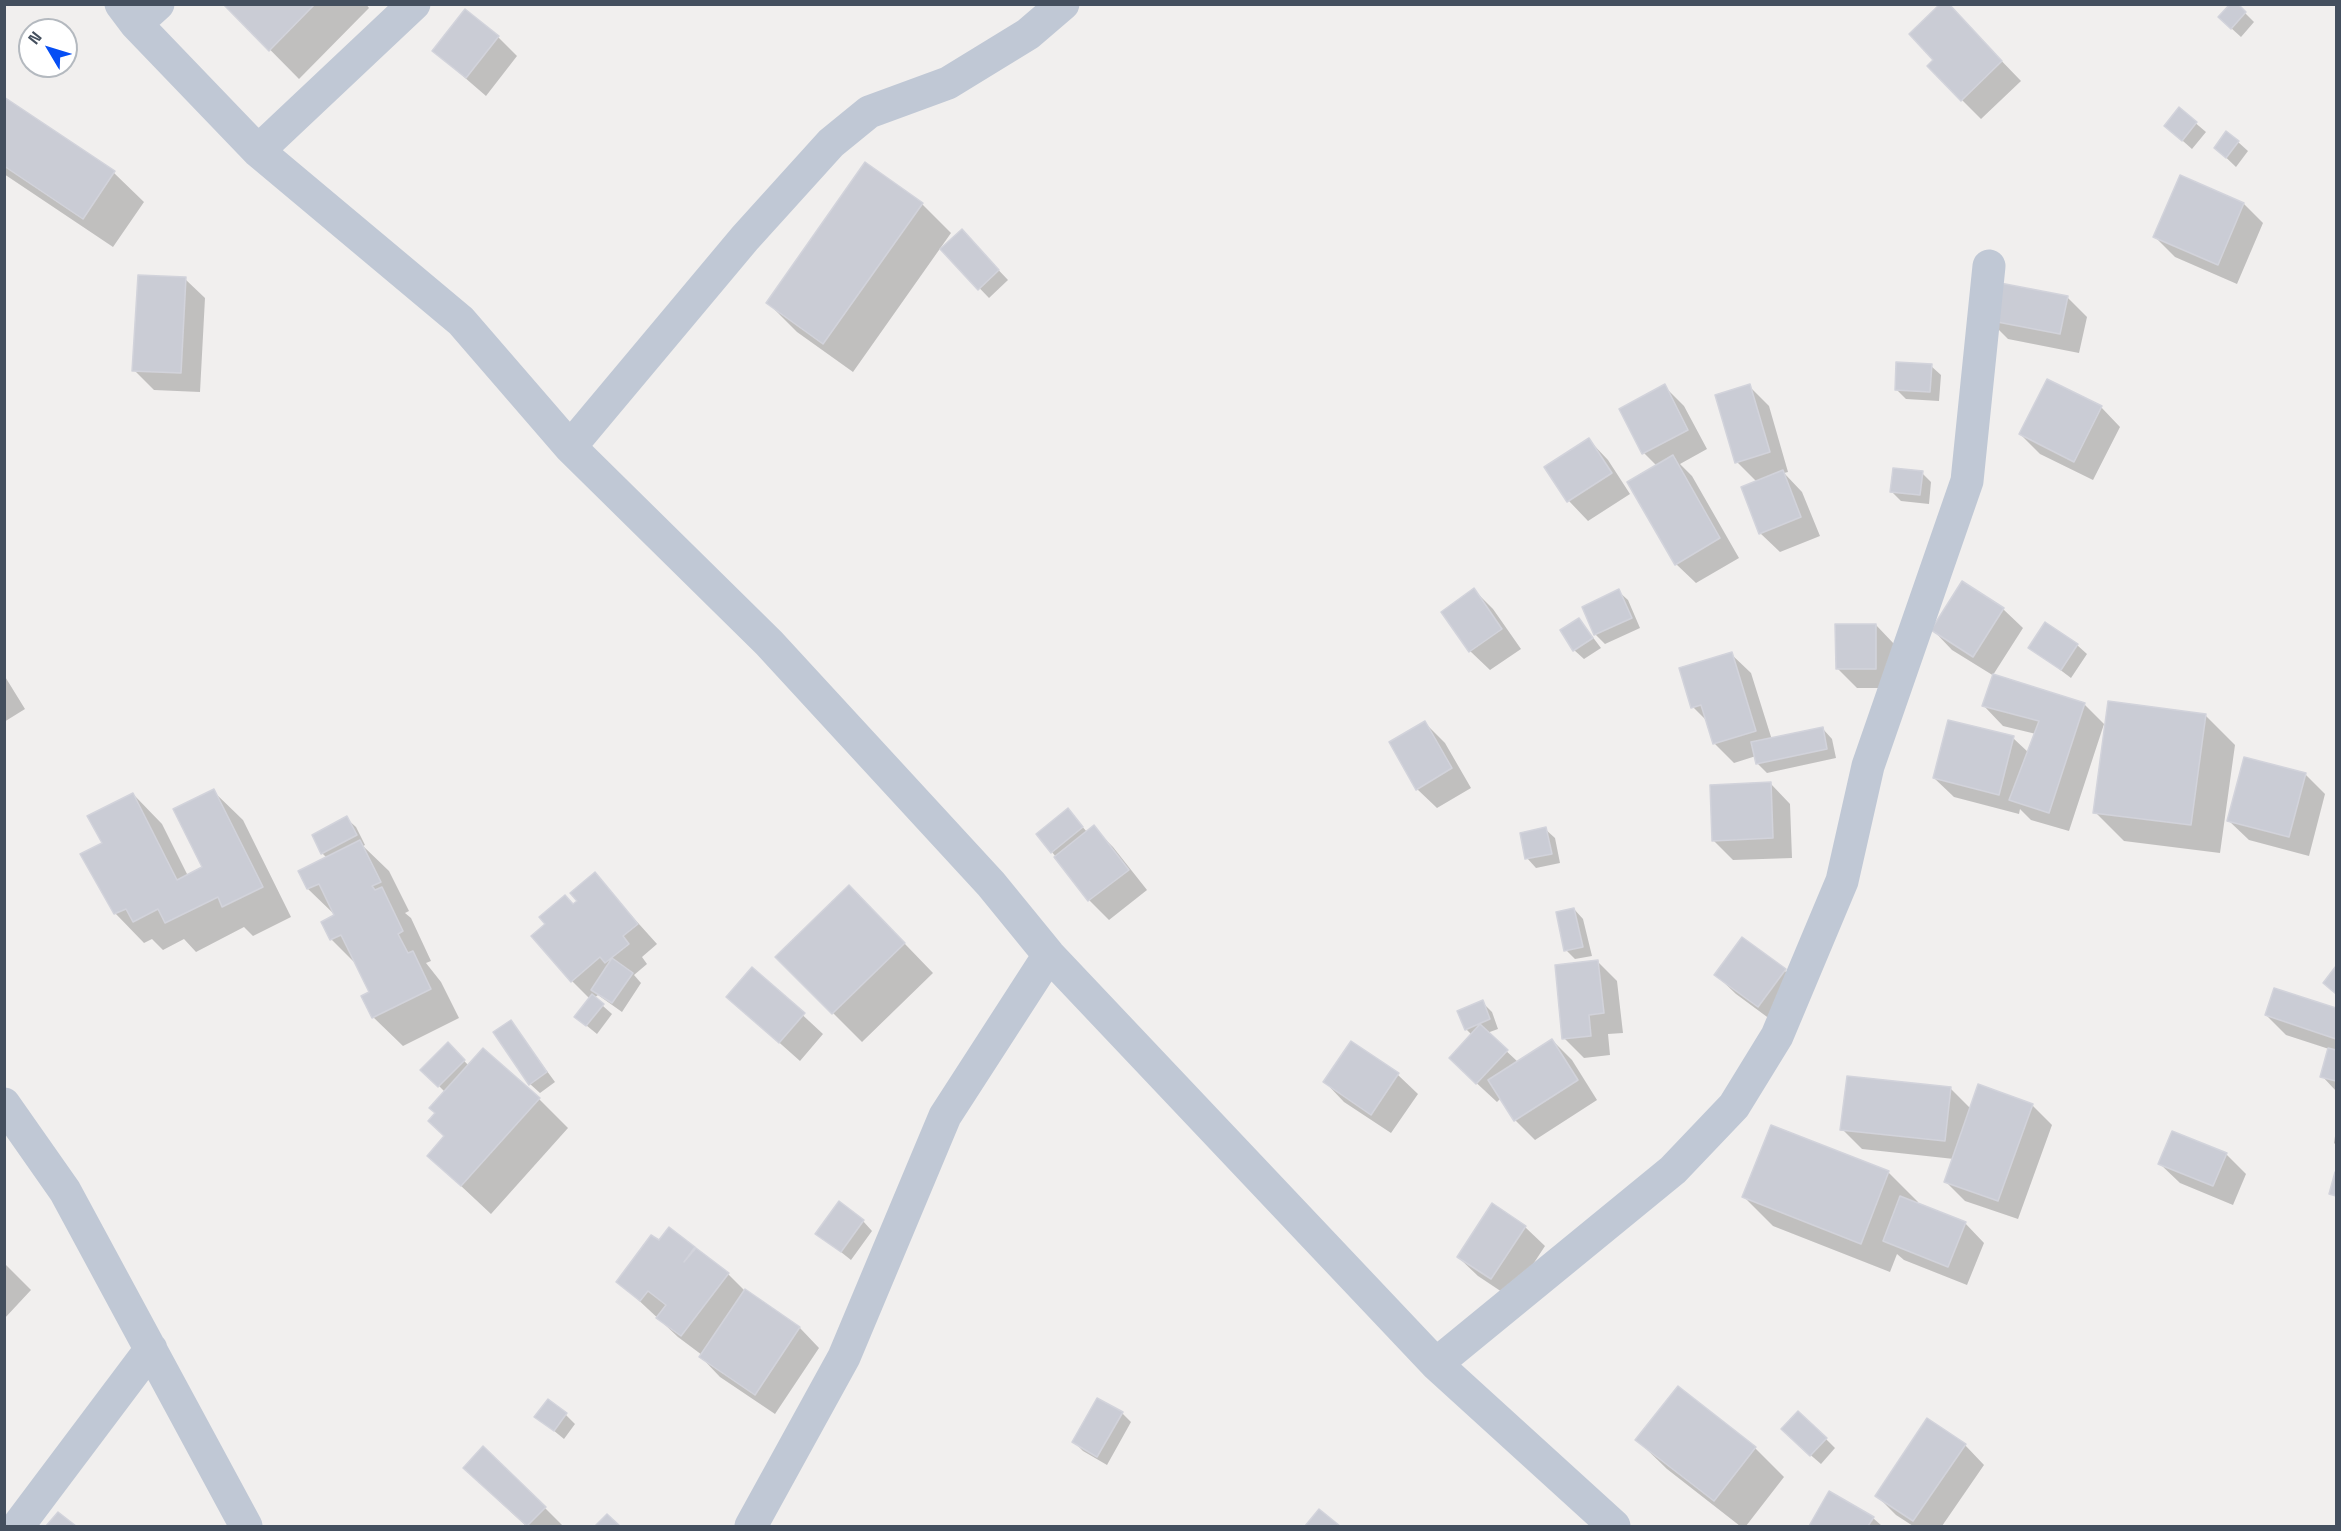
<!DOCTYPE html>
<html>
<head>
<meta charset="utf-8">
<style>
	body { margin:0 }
	#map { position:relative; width:2341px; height:1531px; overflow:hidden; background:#f1efee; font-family:"Space Grotesk",sans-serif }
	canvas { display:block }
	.frame { position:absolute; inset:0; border:6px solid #444f5e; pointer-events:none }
	.north { position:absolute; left:18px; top:18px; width:60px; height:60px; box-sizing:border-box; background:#fff; border:2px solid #b4b9bf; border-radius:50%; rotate:308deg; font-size:16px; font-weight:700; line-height:24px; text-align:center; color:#444f5e }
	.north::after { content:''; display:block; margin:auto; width:21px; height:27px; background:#064ef4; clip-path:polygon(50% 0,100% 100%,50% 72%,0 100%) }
</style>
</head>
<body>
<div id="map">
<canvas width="2341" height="1531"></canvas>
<div class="frame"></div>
<div class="north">N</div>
</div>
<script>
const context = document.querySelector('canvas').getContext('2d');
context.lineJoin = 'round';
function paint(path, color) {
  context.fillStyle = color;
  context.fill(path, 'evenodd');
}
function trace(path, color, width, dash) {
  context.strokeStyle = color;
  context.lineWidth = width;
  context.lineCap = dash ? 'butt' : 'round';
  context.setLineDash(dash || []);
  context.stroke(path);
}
paint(new Path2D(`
	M 225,4 L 366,4 L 369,8 L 299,79 Z
	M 2236,4 L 2254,22 L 2241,37 L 2230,27 Z
	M 1964,22 L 2021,81 L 1981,119 L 1962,100 Z
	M 498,37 L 517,56 L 486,96 L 434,51 Z
	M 4,99 L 114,173 L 144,202 L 113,247 L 4,174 Z
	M 2179,109 L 2206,132 L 2192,149 L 2166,126 Z
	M 2238,142 L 2248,151 L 2236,167 L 2216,148 Z
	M 922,204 L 951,233 L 853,372 L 797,332 L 768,303 Z
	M 2244,204 L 2263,223 L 2237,284 L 2175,257 L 2155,237 Z
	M 971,241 L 1008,280 L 989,298 L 942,249 Z
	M 185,279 L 205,298 L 200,392 L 154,390 L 134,370 Z
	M 2067,297 L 2087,317 L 2079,353 L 2008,339 L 1989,320 Z
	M 1931,366 L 1941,375 L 1939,401 L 1906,399 L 1896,389 Z
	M 1664,386 L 1684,406 L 1707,449 L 1680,464 L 1692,476 L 1739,558 L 1696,583 L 1676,564 L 1657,466 L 1644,453 L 1621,409 Z
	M 1749,386 L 1769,406 L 1788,472 L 1784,473 L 1802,492 L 1820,536 L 1780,552 L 1760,533 L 1757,482 L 1737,462 Z
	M 2101,407 L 2120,427 L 2093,480 L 2040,454 L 2020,434 Z
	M 1589,440 L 1608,460 L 1630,494 L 1588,521 L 1569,501 L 1547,468 Z
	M 1922,473 L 1931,482 L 1929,504 L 1901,501 L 1892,492 Z
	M 1474,590 L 1493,609 L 1521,649 L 1490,670 L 1470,651 Z
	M 1618,591 L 1628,600 L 1640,628 L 1605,644 L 1595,634 L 1584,607 Z
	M 2003,609 L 2023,628 L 1993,675 L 2084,704 L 2104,724 L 2069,831 L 2031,820 L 2020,809 L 2019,814 L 1954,797 L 1934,778 L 2013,738 L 2029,753 L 2036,734 L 2003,726 L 1984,706 L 1994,676 L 1952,650 L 1933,630 Z
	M 1579,619 L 1601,648 L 1584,659 L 1574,650 Z
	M 1876,625 L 1895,645 L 1895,688 L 1857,688 L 1837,668 Z
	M 2077,645 L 2087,654 L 2071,678 L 2030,647 Z
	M 1731,654 L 1751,673 L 1772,740 L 1823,729 L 1832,739 L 1836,758 L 1767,773 L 1757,763 L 1756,756 L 1734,763 L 1714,743 L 1708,722 L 1693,707 Z
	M 4,675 L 25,709 L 4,722 Z
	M 2206,716 L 2235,745 L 2220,853 L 2124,841 L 2095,812 Z
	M 1425,723 L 1445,743 L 1471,788 L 1437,808 L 1417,789 Z
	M 2305,774 L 2325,794 L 2309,856 L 2249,840 L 2229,821 Z
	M 1771,784 L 1790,804 L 1792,858 L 1733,860 L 1713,840 Z
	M 213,791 L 243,820 L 291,917 L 253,936 L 244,927 L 196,952 L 184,939 L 163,950 L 152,939 L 144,943 L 115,913 L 104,844 L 133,794 L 162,824 L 188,876 L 204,868 Z
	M 1068,810 L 1087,832 L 1093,827 L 1113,847 L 1147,890 L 1109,920 L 1090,901 L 1052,852 Z
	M 346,818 L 356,827 L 365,845 L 363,846 L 389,871 L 409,911 L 405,913 L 411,918 L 431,961 L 426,963 L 441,982 L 459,1018 L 403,1046 L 373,1017 L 371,993 L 358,966 L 332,940 L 323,922 L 336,916 L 308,889 L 300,872 L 327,858 L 322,853 Z
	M 1545,829 L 1555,838 L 1560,863 L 1536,868 L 1527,858 Z
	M 594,874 L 657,944 L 642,957 L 647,964 L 634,975 L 641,983 L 622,1012 L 598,995 L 594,998 L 612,1014 L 597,1034 L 576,1017 L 590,999 L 572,981 L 574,906 L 579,901 Z
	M 1574,909 L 1583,919 L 1592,956 L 1575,959 L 1566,950 Z
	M 878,916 L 933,973 L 862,1042 L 833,1013 Z
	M 1598,962 L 1617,981 L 1623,1033 L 1608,1034 L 1610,1055 L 1584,1058 L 1564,1038 Z
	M 753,969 L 823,1034 L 800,1061 L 728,997 Z
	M 1785,971 L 1804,990 L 1778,1025 L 1736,994 L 1716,975 Z
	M 2275,990 L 2336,1010 L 2336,1091 L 2322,1076 L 2329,1049 L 2286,1035 L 2266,1015 Z
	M 1482,1002 L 1492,1012 L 1498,1029 L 1487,1033 L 1518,1062 L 1552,1040 L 1572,1060 L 1597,1100 L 1535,1140 L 1515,1120 L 1501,1098 L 1497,1102 L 1470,1077 L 1472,1035 L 1466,1029 Z
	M 511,1022 L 555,1082 L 540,1093 L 530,1084 Z
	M 1352,1043 L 1398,1075 L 1418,1094 L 1391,1133 L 1344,1102 L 1325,1082 Z
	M 448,1044 L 469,1066 L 539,1099 L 568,1128 L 491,1214 L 429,1156 L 446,1137 L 437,1113 L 445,1092 L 423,1070 Z
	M 1951,1089 L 1971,1109 L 2032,1105 L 2052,1125 L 2018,1219 L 1965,1201 L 1946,1182 L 1954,1159 L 1862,1149 L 1842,1129 Z
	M 2336,1129 L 2336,1145 L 2334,1143 Z
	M 2226,1154 L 2246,1174 L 2233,1205 L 2180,1183 L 2160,1164 Z
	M 1888,1172 L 1918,1202 L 1917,1204 L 1965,1223 L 1984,1243 L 1967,1285 L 1904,1260 L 1897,1254 L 1890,1272 L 1773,1226 L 1744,1197 Z
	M 863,1221 L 872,1231 L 851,1260 L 817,1233 Z
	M 1525,1227 L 1545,1246 L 1511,1298 L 1478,1276 L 1458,1257 Z
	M 669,1229 L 728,1274 L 746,1292 L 800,1328 L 819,1348 L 775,1414 L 720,1377 L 701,1357 L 702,1355 L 678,1337 L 618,1281 Z
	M 4,1263 L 31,1290 L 4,1319 Z
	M 1678,1388 L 1755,1448 L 1784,1477 L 1746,1526 L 1740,1526 L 1667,1469 L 1637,1440 Z
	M 1122,1413 L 1131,1422 L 1107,1465 L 1083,1451 L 1074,1442 Z
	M 566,1415 L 575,1424 L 564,1439 L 536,1416 Z
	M 1792,1439 L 1826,1439 L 1835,1448 L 1821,1464 Z
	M 1965,1445 L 1984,1465 L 1942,1526 L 1913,1526 L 1896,1515 L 1877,1496 Z
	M 484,1487 L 545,1508 L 563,1526 L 526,1526 Z
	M 1829,1493 L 1873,1518 L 1882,1526 L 1811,1526 Z`), '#0003');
const building = new Path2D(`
	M 223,4 L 315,4 L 269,51 Z
	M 1940,4 L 1949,4 L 2002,61 L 1961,101 L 1927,66 L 1933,60 L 1909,34 Z
	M 2230,4 L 2238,4 L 2246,12 L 2231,29 L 2218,17 Z
	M 465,9 L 499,36 L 466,78 L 432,51 Z
	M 4,97 L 115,171 L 83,219 L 4,166 Z
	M 2179,107 L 2197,122 L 2182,141 L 2164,126 Z
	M 2226,131 L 2239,141 L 2226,158 L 2214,148 Z
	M 865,162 L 923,203 L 823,344 L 766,303 Z
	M 2180,175 L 2244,203 L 2218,265 L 2153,237 Z
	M 962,229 L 999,270 L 978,290 L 940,249 Z
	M 138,275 L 186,277 L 181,373 L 132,371 Z
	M 1995,282 L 2068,296 L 2060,334 L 1987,320 Z
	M 1896,362 L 1932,364 L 1930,392 L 1895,390 Z
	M 2047,379 L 2102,406 L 2074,462 L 2019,434 Z
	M 1665,384 L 1688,430 L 1642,454 L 1619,409 Z
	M 1750,384 L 1770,452 L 1735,463 L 1715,395 Z
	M 1589,438 L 1612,473 L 1567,502 L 1544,467 Z
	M 1673,455 L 1720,538 L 1675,565 L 1627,482 Z
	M 1893,468 L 1923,471 L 1920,495 L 1890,492 Z
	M 1783,470 L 1801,517 L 1759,534 L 1741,487 Z
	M 1962,581 L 2004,608 L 1973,657 L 1931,630 Z
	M 1474,588 L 1502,629 L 1469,652 L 1441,612 Z
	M 1619,589 L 1632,618 L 1594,635 L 1582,607 Z
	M 1579,618 L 1593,638 L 1573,651 L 1560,630 Z
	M 2045,622 L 2078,644 L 2061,670 L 2028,648 Z
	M 1835,624 L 1876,624 L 1876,669 L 1836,669 Z
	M 1732,652 L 1756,731 L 1713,744 L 1701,705 L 1691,708 L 1679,668 Z
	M 1993,674 L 2085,703 L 2049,813 L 2009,800 L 2039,721 L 1982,706 Z
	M 2108,701 L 2206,714 L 2191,825 L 2093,813 Z
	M 1948,720 L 2014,736 L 1999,795 L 1933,778 Z
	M 1425,721 L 1452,768 L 1416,790 L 1389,742 Z
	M 1823,727 L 1827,749 L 1756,764 L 1751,742 Z
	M 2244,757 L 2306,773 L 2289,837 L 2227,821 Z
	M 1771,782 L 1773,838 L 1712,841 L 1710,785 Z
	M 214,789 L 263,887 L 222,907 L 218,897 L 165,923 L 158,909 L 133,922 L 126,909 L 114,914 L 80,854 L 102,843 L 87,816 L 133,793 L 177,880 L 202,867 L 173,809 Z
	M 1068,808 L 1083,827 L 1051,853 L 1036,834 Z
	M 347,816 L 357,835 L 321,854 L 312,835 Z
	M 1094,825 L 1129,870 L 1088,901 L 1054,857 Z
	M 1546,827 L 1552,854 L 1525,859 L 1520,833 Z
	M 360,840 L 381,882 L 372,886 L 375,890 L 382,887 L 403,931 L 398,934 L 408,953 L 413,951 L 431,989 L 372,1018 L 361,996 L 369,992 L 341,935 L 330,940 L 321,922 L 334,915 L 319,884 L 307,889 L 298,871 Z
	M 595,872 L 638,924 L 623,936 L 629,944 L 605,963 L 600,957 L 571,982 L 531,936 L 545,924 L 539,917 L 565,895 L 573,904 L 577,901 L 570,893 Z
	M 849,885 L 905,943 L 832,1014 L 775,957 Z
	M 1574,908 L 1583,947 L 1564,951 L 1556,912 Z
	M 1742,937 L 1786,969 L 1758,1007 L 1714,975 Z
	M 612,958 L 633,973 L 612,1003 L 591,990 Z
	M 1598,960 L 1604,1013 L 1589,1015 L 1591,1036 L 1562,1039 L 1555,965 Z
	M 2336,966 L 2336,994 L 2323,983 Z
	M 752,967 L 805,1013 L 779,1043 L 726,997 Z
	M 2274,988 L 2336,1008 L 2336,1039 L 2265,1015 Z
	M 592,994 L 604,1004 L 586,1026 L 574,1017 Z
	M 1483,1000 L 1490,1019 L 1465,1030 L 1457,1011 Z
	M 511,1020 L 547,1072 L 529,1085 L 493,1032 Z
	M 1480,1024 L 1508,1050 L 1476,1084 L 1449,1058 Z
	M 1552,1039 L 1578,1080 L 1514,1121 L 1488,1080 Z
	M 1351,1041 L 1399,1073 L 1371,1115 L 1323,1082 Z
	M 448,1042 L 465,1060 L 438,1087 L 420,1070 Z
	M 483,1048 L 540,1098 L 461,1186 L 427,1156 L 444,1136 L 428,1121 L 435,1113 L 429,1108 Z
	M 2328,1048 L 2336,1050 L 2336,1081 L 2320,1077 Z
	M 1847,1076 L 1951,1087 L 1945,1141 L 1840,1130 Z
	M 1978,1084 L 2033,1104 L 1998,1201 L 1944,1182 Z
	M 1771,1125 L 1889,1171 L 1861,1244 L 1742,1197 Z
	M 2172,1131 L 2227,1153 L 2213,1186 L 2158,1164 Z
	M 2335,1172 L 2336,1172 L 2336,1196 L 2329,1194 Z
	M 1900,1196 L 1966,1222 L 1948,1267 L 1883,1241 Z
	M 839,1201 L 864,1220 L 841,1252 L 815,1234 Z
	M 1492,1203 L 1526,1226 L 1491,1279 L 1457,1257 Z
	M 669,1227 L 695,1247 L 684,1262 L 696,1248 L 729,1273 L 681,1336 L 656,1318 L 666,1305 L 648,1291 L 640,1301 L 616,1282 L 651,1235 L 659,1240 Z
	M 745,1289 L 800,1327 L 755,1395 L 699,1357 Z
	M 1678,1386 L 1756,1447 L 1714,1501 L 1635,1440 Z
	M 1097,1398 L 1123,1412 L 1097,1457 L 1072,1442 Z
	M 548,1399 L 567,1413 L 554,1431 L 534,1417 Z
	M 1798,1411 L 1827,1438 L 1810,1456 L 1781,1429 Z
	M 1927,1418 L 1966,1444 L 1913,1521 L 1875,1496 Z
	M 483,1446 L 546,1507 L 527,1526 L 463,1468 Z
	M 1829,1491 L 1874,1517 L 1868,1526 L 1809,1526 Z
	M 1319,1509 L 1340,1526 L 1305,1526 Z
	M 58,1512 L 76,1526 L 46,1526 Z
	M 607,1514 L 620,1526 L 595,1526 Z`);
paint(building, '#caccd5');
trace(building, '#d2d3db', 1.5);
trace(new Path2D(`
	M 121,4 L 136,24 L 258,151 L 461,321 L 570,447 L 769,643 L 991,884 L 1049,955 L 1436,1364 L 1614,1526
	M 136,24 L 158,4
	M 258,151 L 414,4
	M 570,447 L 745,238 L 831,143 L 869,112 L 948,83 L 1028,34 L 1063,4
	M 4,1104 L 65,1191 L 246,1526
	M 1436,1364 L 1673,1170 L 1734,1106 L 1777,1036 L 1842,881 L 1868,766 L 1967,481 L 1989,266
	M 18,1526 L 151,1349
	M 751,1526 L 844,1357 L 945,1116 L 1049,955`), '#c0c8d5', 33);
</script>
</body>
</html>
